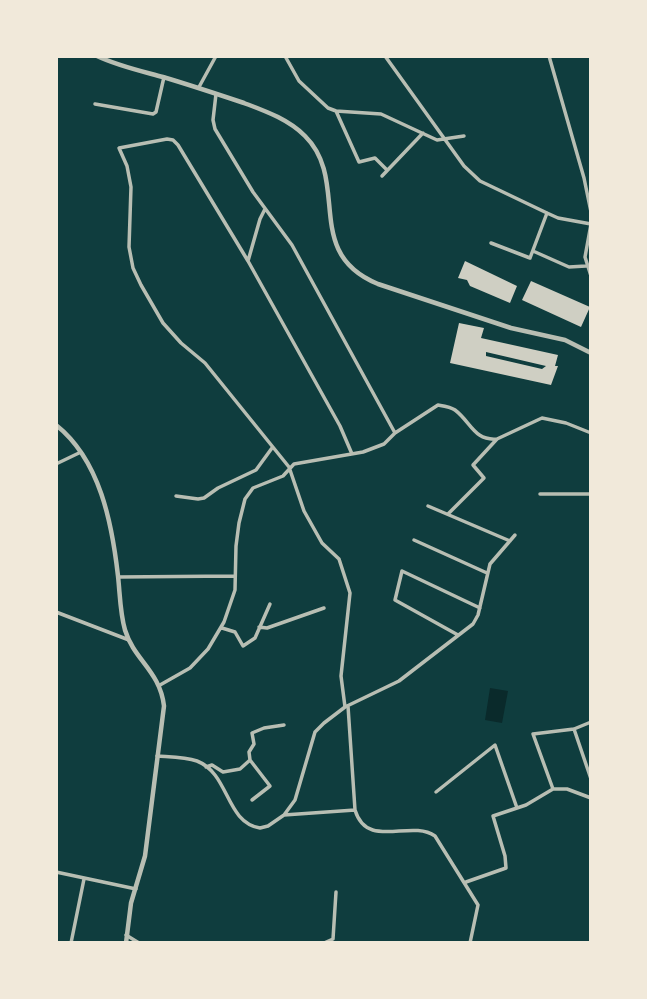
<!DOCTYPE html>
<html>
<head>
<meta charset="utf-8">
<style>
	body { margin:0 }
	#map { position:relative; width:647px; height:999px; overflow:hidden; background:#0f3d3e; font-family:Jost,sans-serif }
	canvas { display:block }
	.frame { position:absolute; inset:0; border:58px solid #f1e9da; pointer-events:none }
</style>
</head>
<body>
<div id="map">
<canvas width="647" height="999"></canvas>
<div class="frame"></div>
</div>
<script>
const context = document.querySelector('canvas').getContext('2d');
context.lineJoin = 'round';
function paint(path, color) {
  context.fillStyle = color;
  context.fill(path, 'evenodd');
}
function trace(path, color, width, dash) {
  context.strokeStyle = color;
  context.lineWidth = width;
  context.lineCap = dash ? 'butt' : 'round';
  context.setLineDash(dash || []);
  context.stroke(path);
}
paint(new Path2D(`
	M 490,688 L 508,691 L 502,723 L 485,720 Z`), '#0a2a2b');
paint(new Path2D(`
	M 465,261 L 517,286 L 510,303 L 470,286 L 467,280 L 458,278 Z
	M 531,281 L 590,307 L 581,327 L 522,300 Z
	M 459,323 L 484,328 L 481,338 L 558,355 L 555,366 L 558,366 L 551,385 L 450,363 ZM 486,352 L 546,366 L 542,369 L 486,356 Z`), '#cfcfc3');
trace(new Path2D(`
	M 285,56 L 299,81 L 328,108 L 336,111 L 381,114 L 437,140 L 464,136
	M 385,56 L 464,166 L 480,181 L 547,213 L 558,218 L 591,224 L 585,257 L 591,276
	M 549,56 L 584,178 L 591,212
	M 199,87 L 216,56
	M 216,94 L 213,120 L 215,129 L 253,192 L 292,245 L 395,433
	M 95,104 L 153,114 L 156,112 L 164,77
	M 336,111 L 359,162 L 375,158 L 387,170
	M 382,176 L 423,133
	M 491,243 L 530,258 L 547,213
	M 533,251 L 569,267 L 586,266
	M 248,261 L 260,219 L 265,209
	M 56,464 L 81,452
	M 540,494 L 591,494
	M 176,496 L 198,499 L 204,498 L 218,488 L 256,470 L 272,448
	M 428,506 L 510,541
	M 448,514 L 484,478 L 473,465 L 497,439
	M 414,540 L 487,573
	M 118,577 L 235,576
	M 56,612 L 129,640
	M 259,627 L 267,628 L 324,608
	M 222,628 L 235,632 L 243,646 L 255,638 L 270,604
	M 458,635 L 395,600 L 402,571 L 480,608
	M 160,685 L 190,668 L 208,649 L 224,622 L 235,590 L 236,546 L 239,523 L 245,499 L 253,488 L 283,476 L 294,464 L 363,452 L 384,444 L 395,433 L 438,405 C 444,406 451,407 455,410 C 471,422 474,441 497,439 L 542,418 L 566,423 L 591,433
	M 348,706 L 355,810
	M 345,707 L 341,676 L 350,593 L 339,559 L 322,543 L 304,511 L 289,467 L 205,363 L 181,343 L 163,323 L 141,285 L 133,268 L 129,247 L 131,187 L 127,166 L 119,148 L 167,139 L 173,140 L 178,145 L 248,261 L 340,426 L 352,454
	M 574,729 L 591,779
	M 157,756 C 170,757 185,757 197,761 C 230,774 225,822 260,828 L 268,826 L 284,815 L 295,800 L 315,732 L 324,723 L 345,707 L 399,681 L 473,624 L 478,615 L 490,564 L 515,535
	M 250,760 L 270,786 L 252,800
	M 206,767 L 212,765 L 223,772 L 240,769 L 250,760 L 249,752 L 254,744 L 252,733 L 264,728 L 284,725
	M 553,789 L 533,734 L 574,729 L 591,722
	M 436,792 L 495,745 L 517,808
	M 284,815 L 355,810 C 367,850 410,819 435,836 L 478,905 L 470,943
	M 56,872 L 136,889
	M 466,882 L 506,868 L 505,856 L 493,816 L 526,805 L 553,789 L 567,789 L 591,798
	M 126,935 L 139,943
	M 71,943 L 84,879
	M 324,943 L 333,939 L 336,892`), '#b8beb3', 3.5);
trace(new Path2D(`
	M 97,56 C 118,66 141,71 163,77 C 190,85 217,94 244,103 C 265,111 288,119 305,136 C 351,182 302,253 378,284 L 511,328 L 565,340 L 591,353
	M 56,425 C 100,460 112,523 118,576 C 120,594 120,613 125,630 C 134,660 160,671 164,706 L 145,856 L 131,903 L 126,943`), '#b8beb3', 4.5);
</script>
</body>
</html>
